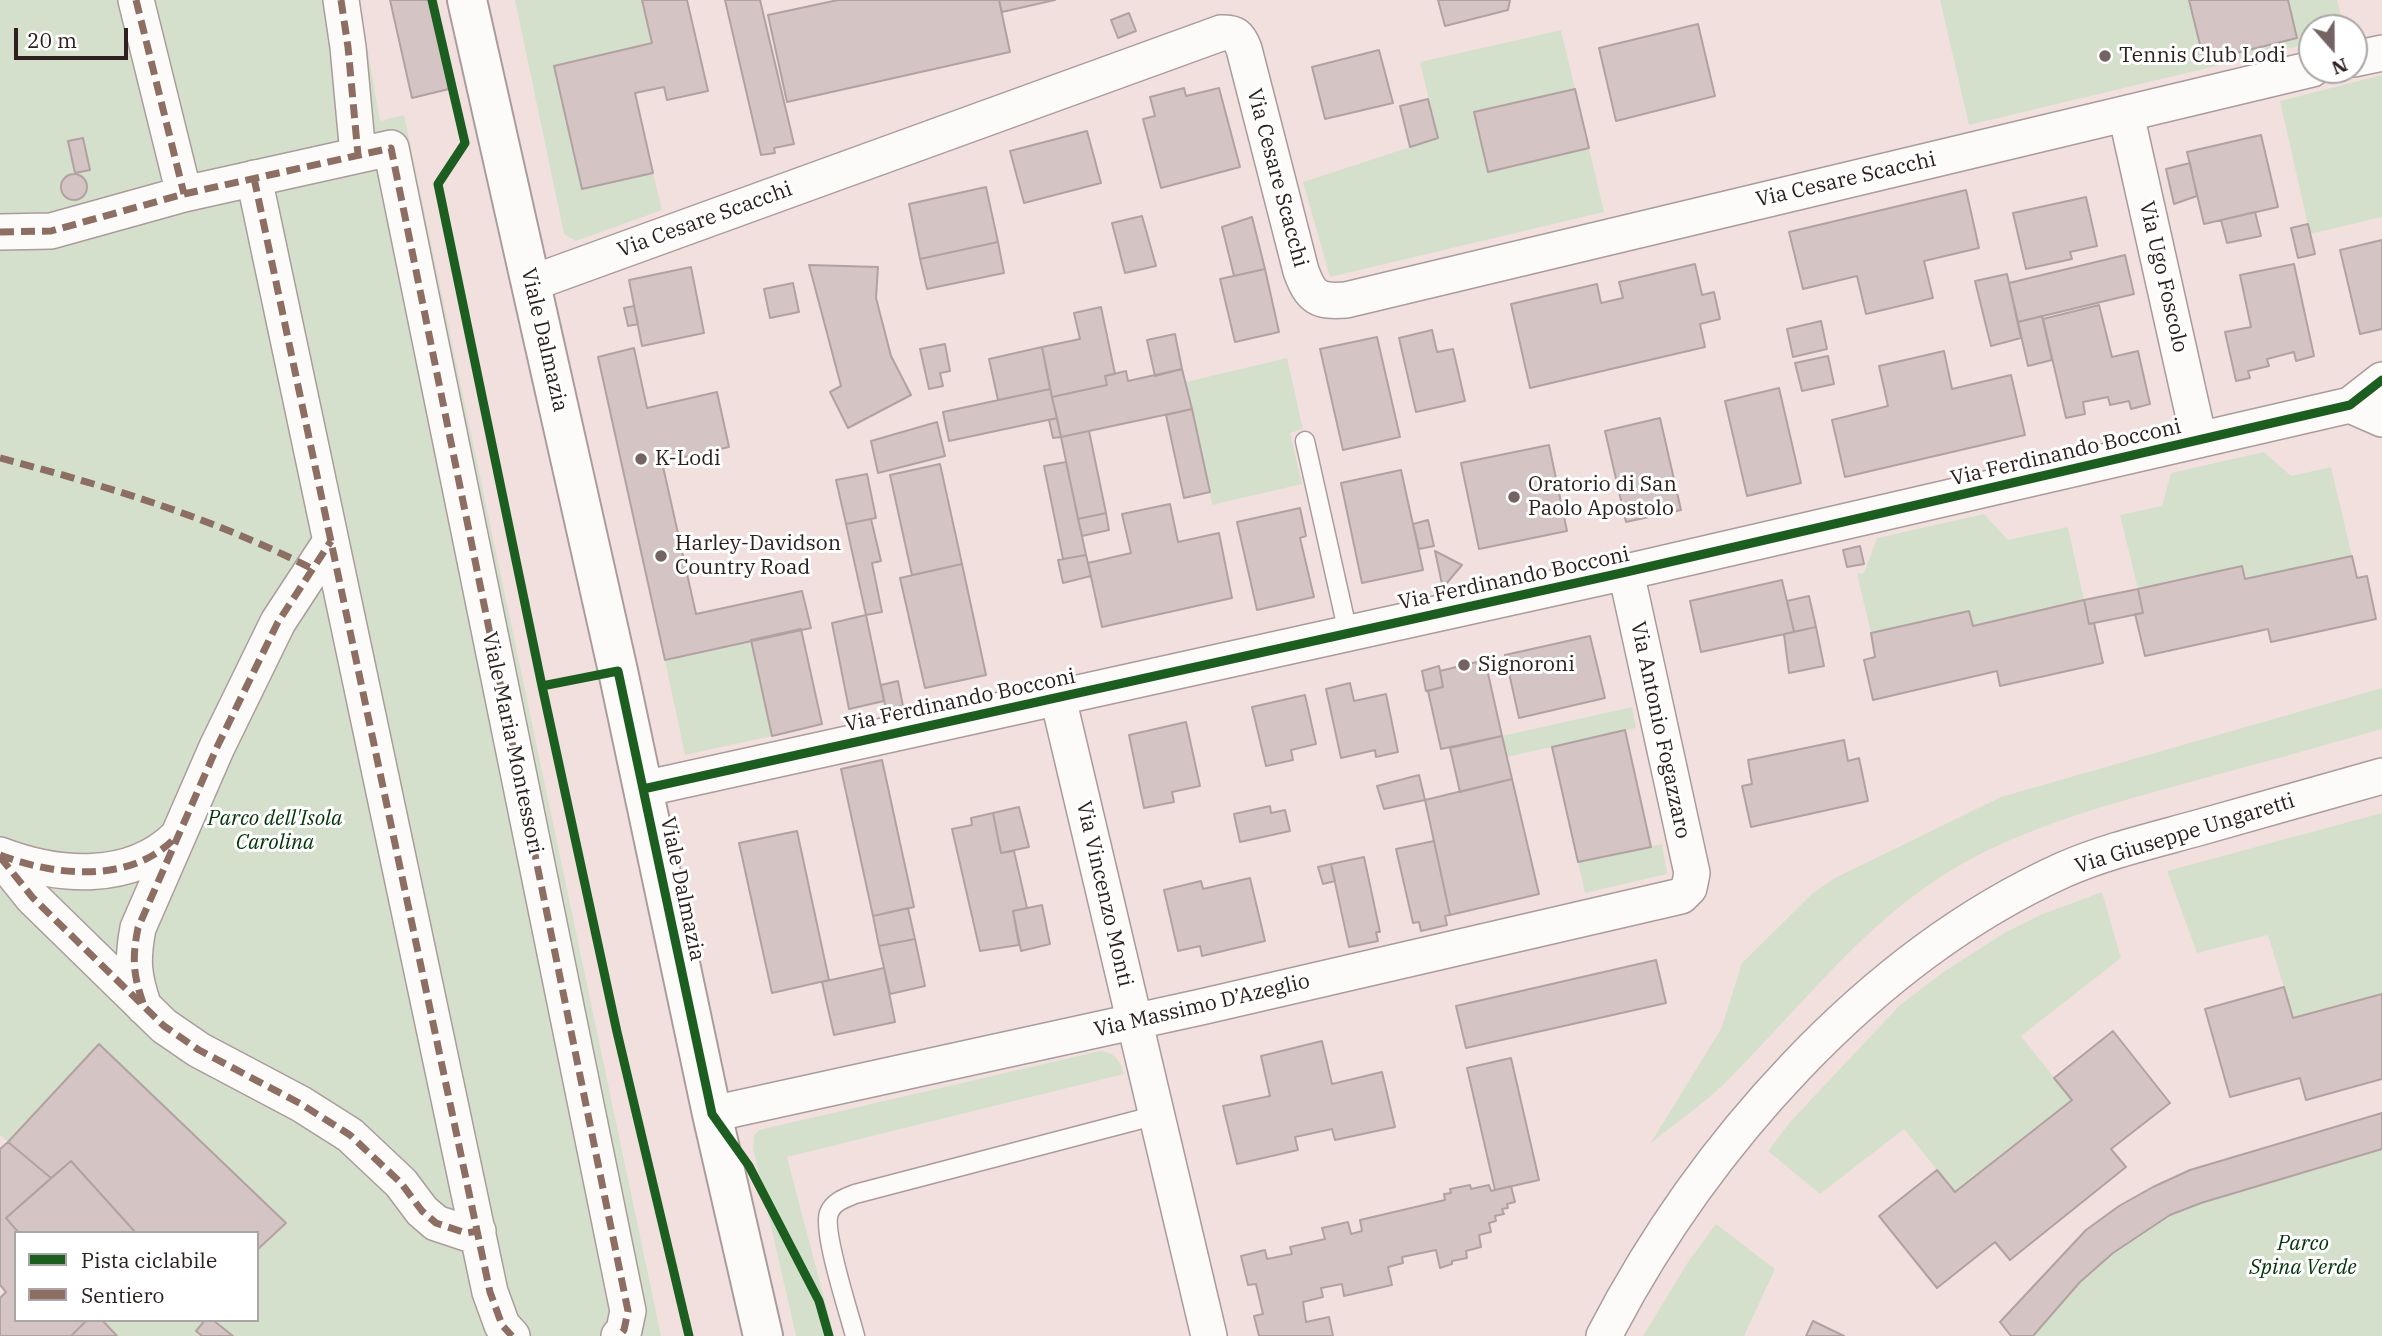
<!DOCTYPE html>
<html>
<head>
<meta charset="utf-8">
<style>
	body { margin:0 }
	#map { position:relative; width:2382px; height:1336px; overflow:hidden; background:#f2e0df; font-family:"IBM Plex Serif",serif }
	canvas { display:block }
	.legend { position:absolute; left:14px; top:1231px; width:245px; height:91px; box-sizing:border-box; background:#fff; border:2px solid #aba6a5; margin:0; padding:9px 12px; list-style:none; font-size:21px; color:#2e201f }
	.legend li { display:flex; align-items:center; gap:14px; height:35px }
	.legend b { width:35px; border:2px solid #aba6a5 }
	.north { position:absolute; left:2298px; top:14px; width:70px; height:70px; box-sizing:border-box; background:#fff; border:2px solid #aba6a5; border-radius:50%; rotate:159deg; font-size:19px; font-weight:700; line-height:28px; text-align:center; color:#2e201f }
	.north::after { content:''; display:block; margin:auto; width:24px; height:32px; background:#736362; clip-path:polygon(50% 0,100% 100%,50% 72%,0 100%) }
	.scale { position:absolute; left:14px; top:28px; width:114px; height:32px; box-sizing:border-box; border:4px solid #2e201f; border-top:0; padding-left:9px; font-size:21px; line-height:24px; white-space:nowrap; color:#2e201f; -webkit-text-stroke:5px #fff; paint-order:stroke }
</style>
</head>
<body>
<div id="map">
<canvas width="2382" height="1336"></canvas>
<ul class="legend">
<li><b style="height:9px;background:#1b5e20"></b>Pista ciclabile</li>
<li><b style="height:9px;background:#8d6e63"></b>Sentiero</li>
</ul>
<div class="north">N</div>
<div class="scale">20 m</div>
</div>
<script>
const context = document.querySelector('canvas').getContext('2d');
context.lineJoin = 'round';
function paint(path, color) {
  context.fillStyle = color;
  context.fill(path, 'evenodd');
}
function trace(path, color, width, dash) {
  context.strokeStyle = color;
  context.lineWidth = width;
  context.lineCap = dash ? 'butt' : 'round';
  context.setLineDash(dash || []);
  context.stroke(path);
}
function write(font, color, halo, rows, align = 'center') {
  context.font = font + ' "IBM Plex Serif",serif';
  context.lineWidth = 6;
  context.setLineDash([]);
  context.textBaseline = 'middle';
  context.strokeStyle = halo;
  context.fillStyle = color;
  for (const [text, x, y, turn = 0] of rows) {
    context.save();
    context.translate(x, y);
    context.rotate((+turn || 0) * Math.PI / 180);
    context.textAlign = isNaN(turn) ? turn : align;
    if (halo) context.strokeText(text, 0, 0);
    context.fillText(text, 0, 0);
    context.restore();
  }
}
paint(new Path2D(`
	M 0,0 L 359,0 L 380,121 L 404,115 L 661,1336 L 117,1336 L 102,1320 L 257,1320 L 257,1233 L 6,1218 L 50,1178 L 0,1135 Z
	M 515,0 L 642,0 L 652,43 L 554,67 L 582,189 L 653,173 L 662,210 L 576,241 L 564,234 Z
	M 1940,0 L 2337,0 L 2344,28 L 2312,28 L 2312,43 L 1969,125 Z
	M 1561,30 L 1575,89 L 1474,113 L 1488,172 L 1589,148 L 1604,212 L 1330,277 L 1303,182 L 1438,138 L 1420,62 Z
	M 2382,75 L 2382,217 L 2310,234 L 2280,101 Z
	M 1287,358 L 1303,429 L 1290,433 L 1302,484 L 1212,505 L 1186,382 Z
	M 2264,452 L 2291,476 L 2331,467 L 2352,556 L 2245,579 L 2242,566 L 2138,589 L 2120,515 L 2162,506 L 2171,473 Z
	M 1984,514 L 2008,540 L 2068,527 L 2084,600 L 1973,626 L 1969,611 L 1871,633 L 1857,574 L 1864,573 L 1877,538 Z
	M 751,640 L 772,736 L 685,755 L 665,660 Z
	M 2382,688 L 2382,729 C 2316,748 2249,766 2183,784 C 2097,808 2008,831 1933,882 C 1853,936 1792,1017 1724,1084 C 1701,1106 1674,1124 1650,1144 L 1721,1029 L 1742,963 L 1813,893 L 1835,878 L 2001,797 Z
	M 1632,707 L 1636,728 L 1507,757 L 1502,736 Z
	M 2382,813 L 2382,994 L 2293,1018 L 2268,935 L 2197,953 L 2167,871 Z
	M 1662,844 L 1667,874 L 1585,893 L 1578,862 Z
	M 2102,892 L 2121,958 L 2021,1036 L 2072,1100 L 1955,1192 L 1904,1129 L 1820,1194 L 1768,1151 L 1791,1121 L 1900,1005 L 1942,973 L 2004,933 L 2040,915 Z
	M 1100,1051 C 1115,1052 1120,1061 1124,1074 L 787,1157 L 834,1336 L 796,1336 L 753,1148 L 754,1135 L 759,1130 Z
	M 2382,1149 L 2382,1336 L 2033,1336 L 2080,1282 L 2113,1253 L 2170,1215 L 2201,1203 Z
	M 1716,1224 L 1775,1269 L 1744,1336 L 1643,1336 L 1688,1262 Z`), '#d5e0cc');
const building = new Path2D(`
	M 390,0 L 430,0 L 449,89 L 412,98 Z
	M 642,0 L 687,0 L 708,91 L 667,100 L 664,87 L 635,93 L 653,173 L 582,189 L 554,66 L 652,43 Z
	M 725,0 L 760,0 L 794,144 L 774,148 L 775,153 L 761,155 Z
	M 838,0 L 999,0 L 1010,52 L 787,102 L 768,15 Z
	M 999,0 L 1055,0 L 1002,12 Z
	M 1438,0 L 1510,0 L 1508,10 L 1445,26 Z
	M 2189,0 L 2288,0 L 2297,38 L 2204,61 Z
	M 1129,13 L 1136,31 L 1118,38 L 1111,20 Z
	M 1698,24 L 1715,96 L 1616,121 L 1599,48 Z
	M 1379,50 L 1393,103 L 1325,119 L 1312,67 Z
	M 1184,88 L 1186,96 L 1219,88 L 1240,167 L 1161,188 L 1143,119 L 1155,116 L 1150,97 Z
	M 1575,89 L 1589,148 L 1488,172 L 1474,112 Z
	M 1428,99 L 1438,138 L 1410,147 L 1400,106 Z
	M 1087,131 L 1101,183 L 1024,203 L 1010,151 Z
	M 2261,135 L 2278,207 L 2204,224 L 2187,152 Z
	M 83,138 L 90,170 L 75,173 L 68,141 Z
	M 2190,163 L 2197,196 L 2174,204 L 2166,169 Z
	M61 187a13 13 0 1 1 26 0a13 13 0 1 1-26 0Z
	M 986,187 L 998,242 L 920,259 L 909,204 Z
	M 1966,190 L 1979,248 L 1924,261 L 1933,298 L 1866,314 L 1857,276 L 1803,289 L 1789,232 Z
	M 2086,197 L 2097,246 L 2070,252 L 2072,259 L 2026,269 L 2013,213 Z
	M 2255,212 L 2261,236 L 2227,243 L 2221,220 Z
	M 1142,216 L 1156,266 L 1125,273 L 1112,223 Z
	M 1252,217 L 1265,269 L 1234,276 L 1222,227 Z
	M 2308,224 L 2315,254 L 2298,258 L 2291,228 Z
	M 2382,240 L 2382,329 L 2360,334 L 2340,250 Z
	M 998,242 L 1004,273 L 927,289 L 920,259 Z
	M 2125,255 L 2134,294 L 2018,322 L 2009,283 Z
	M 1695,264 L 1702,295 L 1714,292 L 1720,319 L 1700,324 L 1705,347 L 1530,388 L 1511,304 L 1597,284 L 1601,303 L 1623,298 L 1619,282 Z
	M 2294,264 L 2314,356 L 2296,361 L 2294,352 L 2267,359 L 2269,366 L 2248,371 L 2250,378 L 2236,381 L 2225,332 L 2251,327 L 2240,275 Z
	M 809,265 L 878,267 L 876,298 L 891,356 L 911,395 L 848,428 L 830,392 L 841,386 Z
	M 691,267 L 704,333 L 642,346 L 629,280 Z
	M 1265,269 L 1279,332 L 1235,342 L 1220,279 Z
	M 2007,274 L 2021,338 L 1991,346 L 1975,281 Z
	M 793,283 L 799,312 L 770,318 L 764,289 Z
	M 2099,305 L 2112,357 L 2138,351 L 2150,404 L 2131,409 L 2129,401 L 2110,405 L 2108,397 L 2083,402 L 2085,414 L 2066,418 L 2043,319 Z
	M 634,306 L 638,324 L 628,326 L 624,308 Z
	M 1101,307 L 1115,374 L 1105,376 L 1107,385 L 1052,397 L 1042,347 L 1080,339 L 1074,313 Z
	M 2042,316 L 2052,360 L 2028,366 L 2018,322 Z
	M 1821,321 L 1827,349 L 1793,357 L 1787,329 Z
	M 1432,330 L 1437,352 L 1453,349 L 1465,401 L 1416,412 L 1399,338 Z
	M 1175,334 L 1182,369 L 1155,376 L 1147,340 Z
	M 1377,337 L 1400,437 L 1343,450 L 1320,349 Z
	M 945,344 L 950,371 L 940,373 L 943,386 L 929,389 L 920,349 Z
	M 1042,347 L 1050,389 L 998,400 L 989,359 Z
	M 634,348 L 647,408 L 717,392 L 729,447 L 662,462 L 696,614 L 802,591 L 811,628 L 665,660 L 598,357 Z
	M 1944,351 L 1952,389 L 2011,375 L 2025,435 L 1845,477 L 1832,420 L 1888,406 L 1879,366 Z
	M 1828,356 L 1834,384 L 1802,391 L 1795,363 Z
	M 1182,369 L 1192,409 L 1061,437 L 1052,397 L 1107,385 L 1105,376 L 1126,371 L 1128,381 Z
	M 1779,388 L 1801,483 L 1747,496 L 1725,401 Z
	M 1050,389 L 1057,418 L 949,441 L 943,412 Z
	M 1192,409 L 1210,492 L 1184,498 L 1166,415 Z
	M 1057,418 L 1061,437 L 1053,438 L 1049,420 Z
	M 1660,418 L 1681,510 L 1626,522 L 1605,431 Z
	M 937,422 L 945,456 L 878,473 L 871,441 Z
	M 1089,431 L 1106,513 L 1078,519 L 1061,437 Z
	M 1549,445 L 1567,531 L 1479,549 L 1461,463 Z
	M 1066,462 L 1086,555 L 1063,559 L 1044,466 Z
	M 940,464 L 962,564 L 912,575 L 890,475 Z
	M 1401,470 L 1423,570 L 1362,583 L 1341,483 Z
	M 867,474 L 876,518 L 846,524 L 836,480 Z
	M 1170,504 L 1178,542 L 1219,533 L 1232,598 L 1102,627 L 1088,563 L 1131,553 L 1122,514 Z
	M 1300,508 L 1306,536 L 1300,538 L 1314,597 L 1257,610 L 1237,522 Z
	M 1106,513 L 1109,530 L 1082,536 L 1078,519 Z
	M 871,519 L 881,561 L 872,563 L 882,612 L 866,615 L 846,524 Z
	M 1428,520 L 1434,546 L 1419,549 L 1413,524 Z
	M 1860,546 L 1864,564 L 1847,567 L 1843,550 Z
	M 1435,551 L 1462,565 L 1446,584 L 1442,584 Z
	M 1086,555 L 1091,576 L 1063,583 L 1058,560 Z
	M 2352,556 L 2357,578 L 2367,576 L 2376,619 L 2271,642 L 2268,629 L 2145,656 L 2135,614 L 2143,613 L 2138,589 L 2242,566 L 2245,579 Z
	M 962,564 L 986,675 L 925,688 L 900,578 Z
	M 1782,580 L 1794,632 L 1701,652 L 1690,601 Z
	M 2138,589 L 2143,613 L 2089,624 L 2084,600 Z
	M 1809,596 L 1816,627 L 1794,632 L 1787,601 Z
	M 2084,600 L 2089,624 L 2094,623 L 2103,663 L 2000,686 L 1997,671 L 1873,700 L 1864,660 L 1875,657 L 1871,633 L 1969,611 L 1973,626 Z
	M 866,615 L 884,701 L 849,709 L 832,623 Z
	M 1816,627 L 1824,666 L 1789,673 L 1784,634 Z
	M 801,629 L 822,724 L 772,736 L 751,640 Z
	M 1590,636 L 1605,698 L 1519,718 L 1505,655 Z
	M 1485,660 L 1502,736 L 1441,749 L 1428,691 L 1443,687 L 1440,671 Z
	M 1439,666 L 1443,687 L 1426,691 L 1422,671 Z
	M 898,681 L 903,706 L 886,710 L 881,685 Z
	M 1350,683 L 1354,701 L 1386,694 L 1398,752 L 1376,757 L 1375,750 L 1341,758 L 1326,689 Z
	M 1305,695 L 1316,744 L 1291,750 L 1293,760 L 1266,766 L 1252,707 Z
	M 1186,722 L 1200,786 L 1172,792 L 1174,802 L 1144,808 L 1129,735 Z
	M 1625,730 L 1651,847 L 1578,862 L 1552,747 Z
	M 1502,736 L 1512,779 L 1460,792 L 1450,748 Z
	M 1844,740 L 1848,761 L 1859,758 L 1868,801 L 1751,827 L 1742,786 L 1752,784 L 1748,760 Z
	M 882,760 L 914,907 L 873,916 L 841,769 Z
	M 1419,775 L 1425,800 L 1384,809 L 1377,786 Z
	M 1512,779 L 1539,894 L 1450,915 L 1425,800 Z
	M 1270,806 L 1271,813 L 1285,810 L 1290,831 L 1240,842 L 1234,814 Z
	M 1019,807 L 1029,847 L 1001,853 L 993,813 Z
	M 993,813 L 1001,853 L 1014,851 L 1027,908 L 1013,911 L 1019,945 L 980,951 L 952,829 L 972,825 L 971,818 Z
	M 797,831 L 829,980 L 772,993 L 739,843 Z
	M 1434,841 L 1450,915 L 1445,916 L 1447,925 L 1421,931 L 1419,922 L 1413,923 L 1396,849 Z
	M 1364,857 L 1380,932 L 1376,932 L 1378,941 L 1349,947 L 1331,864 Z
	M 1331,864 L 1335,881 L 1323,884 L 1318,867 Z
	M 1250,878 L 1265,941 L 1202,956 L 1200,946 L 1178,951 L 1164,890 L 1201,881 L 1203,889 Z
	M 1042,905 L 1050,944 L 1021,951 L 1013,911 Z
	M 908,908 L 915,939 L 879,946 L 873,916 Z
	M 915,939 L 925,986 L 890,994 L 879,946 Z
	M 1656,960 L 1666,1003 L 1466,1048 L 1456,1006 Z
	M 884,968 L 895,1022 L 834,1035 L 822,982 Z
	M 2284,987 L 2293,1018 L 2382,994 L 2382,1079 L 2306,1100 L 2300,1078 L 2230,1097 L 2205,1009 Z
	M 2113,1031 L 2170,1103 L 2111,1149 L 2126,1167 L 2010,1260 L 1995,1242 L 1937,1288 L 1879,1216 L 1937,1170 L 1955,1192 L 2067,1104 L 2072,1100 L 2054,1078 Z
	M 1322,1041 L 1332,1084 L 1382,1072 L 1395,1127 L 1335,1140 L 1332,1129 L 1295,1137 L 1298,1150 L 1237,1164 L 1223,1106 L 1270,1096 L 1261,1056 Z
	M 99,1044 L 286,1223 L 257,1250 L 257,1233 L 136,1233 L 71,1161 L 51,1178 L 8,1142 Z
	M 1511,1058 L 1539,1180 L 1495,1190 L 1467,1068 Z
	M 2382,1113 L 2382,1149 L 2201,1203 L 2170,1215 L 2113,1253 L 2080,1282 L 2033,1336 L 2011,1336 L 2000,1322 L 2086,1230 L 2119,1206 L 2153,1187 L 2190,1170 Z
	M 8,1142 L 51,1178 L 6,1218 L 19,1233 L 16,1233 L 16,1320 L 87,1320 L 71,1336 L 0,1336 L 0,1298 L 6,1292 L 0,1285 L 0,1149 Z
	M 71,1161 L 136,1233 L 19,1233 L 6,1218 Z
	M 1470,1185 L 1471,1189 L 1489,1185 L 1491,1191 L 1511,1186 L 1515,1202 L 1507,1204 L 1508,1208 L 1502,1209 L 1504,1214 L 1495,1216 L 1496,1221 L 1489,1223 L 1491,1232 L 1479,1235 L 1481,1247 L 1466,1251 L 1467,1258 L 1452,1261 L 1452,1264 L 1440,1268 L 1436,1250 L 1402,1257 L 1403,1263 L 1388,1267 L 1392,1285 L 1344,1296 L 1342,1284 L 1321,1288 L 1323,1297 L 1303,1302 L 1306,1322 L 1329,1317 L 1333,1336 L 1259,1336 L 1254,1316 L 1263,1314 L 1256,1284 L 1248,1285 L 1241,1256 L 1265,1250 L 1267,1259 L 1292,1254 L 1290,1247 L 1325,1239 L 1322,1228 L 1348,1222 L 1351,1234 L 1362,1231 L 1360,1220 L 1445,1200 L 1444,1194 L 1451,1193 L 1450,1189 Z
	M 87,1320 L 102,1320 L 117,1336 L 71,1336 Z
	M 205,1320 L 213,1320 L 233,1336 L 202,1336 L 196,1331 Z
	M 1813,1321 L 1844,1336 L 1806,1336 Z`);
paint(building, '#d4c4c3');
trace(building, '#b1a2a1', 2);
const lane = new Path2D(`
	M 1305,441 L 1348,633
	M 855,1336 C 849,1313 822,1231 829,1213 C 833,1202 845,1198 855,1194 L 1157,1115`);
const street = new Path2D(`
	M 136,0 L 184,194
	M 341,0 L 348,47 L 358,155
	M 2354,59 L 2382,53
	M 2126,114 L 2199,440
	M 254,178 L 490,1292 L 502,1325 L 512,1336
	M 0,232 L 51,231 L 184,194 L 391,148 L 628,1311 L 624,1330 L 619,1336
	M 532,283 L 1221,33 C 1235,32 1239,36 1244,49 L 1301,271 C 1311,298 1318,302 1346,300 L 2312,69
	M 2350,405 L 2382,419
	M 1058,698 L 1209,1336
	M 643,789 L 1626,572 L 2350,405 L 2382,380
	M 0,855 C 58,877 130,883 177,837
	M 0,857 L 33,898 L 164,1026 L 199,1050 L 301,1104 L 350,1135 L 401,1183 L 422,1211 L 436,1223 L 466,1233 L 478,1231
	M 144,1007 C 133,976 132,960 138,928 L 217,747 L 278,622 L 331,541
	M 712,1114 L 1201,1007 L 1681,896 L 1689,888 L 1692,873 L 1626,572
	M 1604,1336 C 1701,1148 1868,958 2063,870 C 2104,852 2150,841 2194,829 C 2257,811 2319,794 2382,776`);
const secondary = new Path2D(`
	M 467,0 L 618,671 L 712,1114 L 763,1336`);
trace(lane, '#aa9c9b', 21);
trace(street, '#aa9c9b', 38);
trace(secondary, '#aa9c9b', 42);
trace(lane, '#fdfafa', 18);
trace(street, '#fdfafa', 35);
trace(secondary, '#fdfafa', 38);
trace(new Path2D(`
	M 136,0 L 184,194
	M 341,0 L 348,47 L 358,155
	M 254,178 L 490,1292 L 502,1325 L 512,1336
	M 0,232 L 51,231 L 184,194 L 391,148 L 628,1311 L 624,1330 L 619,1336
	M 0,458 C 107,486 213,518 313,569
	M 0,855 C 55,876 129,884 174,839
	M 0,857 L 33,898 L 164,1026 L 199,1050 L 301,1104 L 350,1135 L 401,1183 L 422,1211 L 436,1223 L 466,1233 L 478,1231
	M 143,1003 C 133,974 132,958 138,928 L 217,747 L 278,622 L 331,541`), '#8d6e63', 7, [14, 7]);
trace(new Path2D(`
	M 432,0 L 465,143 L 438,184 L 542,686 L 617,1032 L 689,1336
	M 542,686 L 618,671 L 712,1114 L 749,1166 L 819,1301 L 829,1336
	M 643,789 L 1626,572 L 2350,405 L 2382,380`), '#1b5e20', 9);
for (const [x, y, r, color] of [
	[2105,56,7,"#736362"],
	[641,459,7,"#736362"],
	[1514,497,7,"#736362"],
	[661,556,7,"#736362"],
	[1464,665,7,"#736362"]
]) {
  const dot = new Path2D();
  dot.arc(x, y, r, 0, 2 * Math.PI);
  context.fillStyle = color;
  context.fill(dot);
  trace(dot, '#fff', 2.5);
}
write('21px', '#2e201f', '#fff', [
	["Tennis Club Lodi",2119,56],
	["K-Lodi",655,459],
	["Oratorio di San",1528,485],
	["Paolo Apostolo",1528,509],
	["Harley-Davidson",675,544],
	["Country Road",675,568],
	["Signoroni",1478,665]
], 'left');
write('21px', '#2e201f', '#fff', [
	["Via Cesare Scacchi",1277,178,75],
	["Via Cesare Scacchi",1846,180,-13],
	["Via Cesare Scacchi",705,220,-20],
	["Via Ugo Foscolo",2163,277,77],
	["Viale Dalmazia",544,340,77],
	["Via Ferdinando Bocconi",2066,453,-13],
	["Via Ferdinando Bocconi",1514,579,-12],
	["Via Ferdinando Bocconi",960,701,-12],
	["Via Antonio Fogazzaro",1660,730,78],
	["Viale Maria Montessori",512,743,78],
	["Via Giuseppe Ungaretti",2185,834,-17],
	["Viale Dalmazia",682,889,78],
	["Via Vincenzo Monti",1104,894,77],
	["Via Massimo D’Azeglio",1202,1006,-13]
]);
write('italic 21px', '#013407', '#fff', [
	["Parco dell'Isola",275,819],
	["Carolina",275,843],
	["Parco",2303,1244],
	["Spina Verde",2303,1268]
]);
</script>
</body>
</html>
